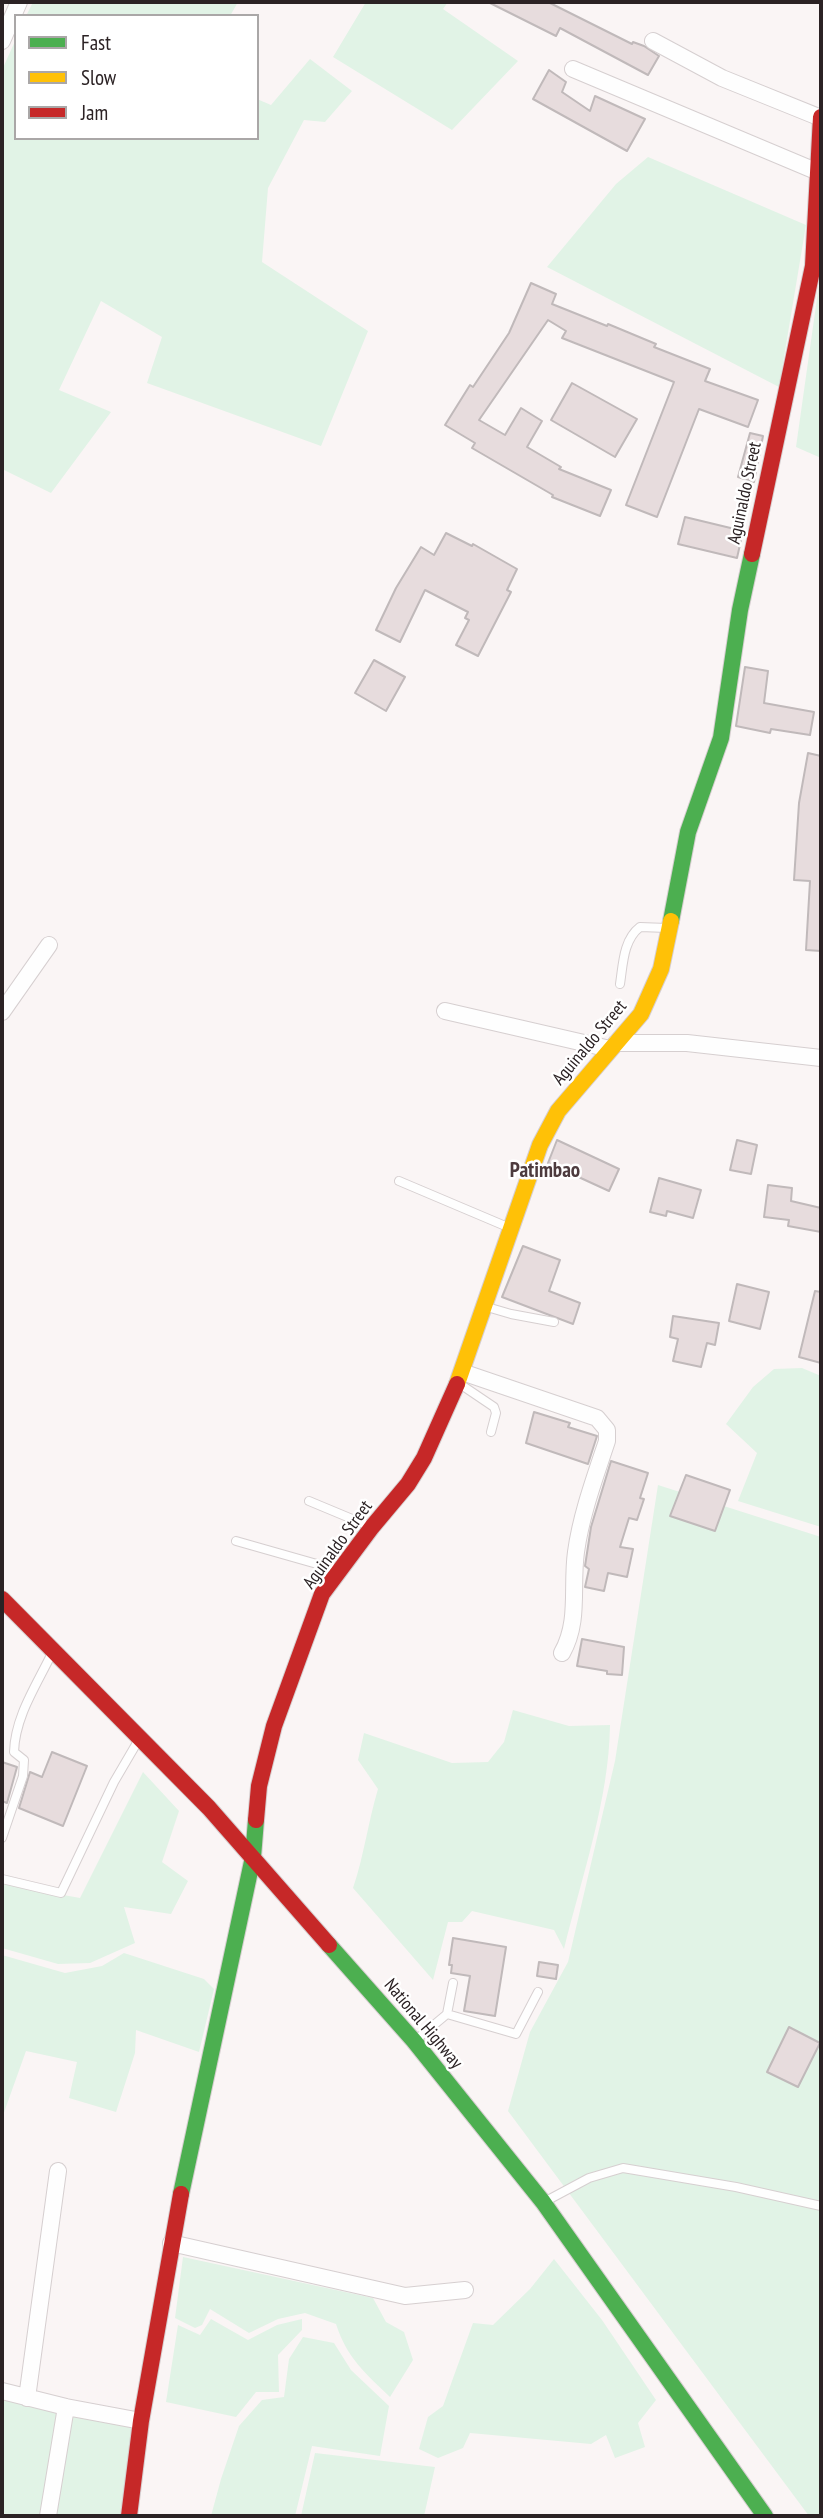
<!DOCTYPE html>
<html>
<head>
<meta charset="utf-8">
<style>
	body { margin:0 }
	#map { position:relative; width:823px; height:2518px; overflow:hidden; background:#faf5f5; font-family:"PT Sans Narrow",sans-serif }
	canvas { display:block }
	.frame { position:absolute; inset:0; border:4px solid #2b2224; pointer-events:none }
	.legend { position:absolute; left:14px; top:14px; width:245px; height:126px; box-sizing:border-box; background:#fff; border:2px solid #aaa7a7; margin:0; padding:9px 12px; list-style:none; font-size:21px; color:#2b2224 }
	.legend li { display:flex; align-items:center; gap:14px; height:35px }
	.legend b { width:35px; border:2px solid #aaa7a7 }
</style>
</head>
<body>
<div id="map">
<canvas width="823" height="2518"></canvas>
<div class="frame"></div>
<ul class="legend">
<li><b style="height:9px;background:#4caf50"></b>Fast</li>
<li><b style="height:9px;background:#ffc107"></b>Slow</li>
<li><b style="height:9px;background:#c62828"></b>Jam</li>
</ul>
</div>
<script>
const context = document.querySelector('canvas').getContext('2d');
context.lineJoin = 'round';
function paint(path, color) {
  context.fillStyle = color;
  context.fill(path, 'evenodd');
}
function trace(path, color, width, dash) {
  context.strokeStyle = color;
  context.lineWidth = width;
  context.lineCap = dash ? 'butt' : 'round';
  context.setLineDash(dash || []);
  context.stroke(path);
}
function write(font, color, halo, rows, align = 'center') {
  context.font = font + ' "PT Sans Narrow",sans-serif';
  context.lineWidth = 5;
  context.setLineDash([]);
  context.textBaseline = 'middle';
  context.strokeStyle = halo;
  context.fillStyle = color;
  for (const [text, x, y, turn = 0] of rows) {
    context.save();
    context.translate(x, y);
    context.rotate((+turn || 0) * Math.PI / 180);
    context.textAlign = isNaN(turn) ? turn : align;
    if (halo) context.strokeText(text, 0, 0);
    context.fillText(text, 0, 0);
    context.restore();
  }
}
paint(new Path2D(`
	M 33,2 L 238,2 L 230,16 L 26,16 Z
	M 366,2 L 448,2 L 443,9 L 518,61 L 452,130 L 333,57 Z
	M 16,39 L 16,138 L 257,138 L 257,99 L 271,105 L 310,59 L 352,91 L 325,122 L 304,120 L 268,188 L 262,262 L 368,331 L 321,446 L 147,383 L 162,337 L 101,301 L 59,390 L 111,412 L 51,493 L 2,469 L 2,70 Z
	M 648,157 L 806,225 L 779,387 L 547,267 L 616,184 Z
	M 821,270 L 821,458 L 796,447 Z
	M 802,1368 L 821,1376 L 821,1527 L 738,1501 L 757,1453 L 726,1424 L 753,1387 L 774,1369 Z
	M 658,1485 L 821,1537 L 821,2516 L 809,2516 L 508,2111 L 530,2032 L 568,1962 L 615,1761 Z
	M 513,1710 L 569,1726 L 610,1725 C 609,1800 582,1876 564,1949 L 554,1930 L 472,1911 L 462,1922 L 448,1922 L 433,1980 L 353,1888 C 364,1856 368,1822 378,1789 L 358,1760 L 364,1733 L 452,1763 L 488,1762 L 504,1742 Z
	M 143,1772 L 179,1811 L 162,1862 L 188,1881 L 171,1914 L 124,1907 L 135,1943 L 90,1963 L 58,1964 L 2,1948 L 2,1884 L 80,1898 Z
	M 124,1953 L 204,1979 L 214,1989 L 199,2052 L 136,2030 L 135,2053 L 116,2112 L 69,2098 L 77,2062 L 26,2051 L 2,2118 L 2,1955 L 65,1973 L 102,1966 Z
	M 183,2257 L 373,2298 L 386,2322 L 404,2332 L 413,2360 L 390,2397 C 365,2373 347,2358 336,2324 L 305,2313 L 278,2319 L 249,2333 L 210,2309 L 202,2325 L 195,2328 L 175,2318 Z
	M 554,2259 L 602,2320 L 656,2400 L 638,2423 L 645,2447 L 615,2458 L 606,2435 L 591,2444 L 470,2433 L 463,2448 L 438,2458 L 419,2449 L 428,2417 L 443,2406 L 473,2323 L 493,2325 L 530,2289 Z
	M 211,2319 L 248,2340 L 277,2325 L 302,2319 L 302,2330 L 278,2355 L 279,2392 L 256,2392 L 236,2417 L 166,2402 L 178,2325 L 200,2335 Z
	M 303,2337 L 334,2343 L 351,2370 L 389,2406 L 380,2456 L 312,2446 L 295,2516 L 211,2516 L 221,2479 L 239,2426 L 262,2400 L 284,2397 L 289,2359 Z
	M 2,2398 L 136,2427 L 121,2516 L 11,2516 L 2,2513 Z
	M 315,2453 L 435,2467 L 424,2516 L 301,2516 Z`), '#e1f3e6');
const building = new Path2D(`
	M 488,2 L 548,2 L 632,44 L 633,42 L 644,46 L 659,56 L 648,75 L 560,28 L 556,36 Z
	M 549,70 L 566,82 L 562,92 L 590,111 L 595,96 L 645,119 L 627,151 L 533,99 Z
	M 531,283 L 556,294 L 552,304 L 607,326 L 608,324 L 656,344 L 654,347 L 710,369 L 705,381 L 758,400 L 748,427 L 699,409 L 657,517 L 626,505 L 674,382 L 562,338 L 566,331 L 548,320 L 479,420 L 505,435 L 521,408 L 542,421 L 527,447 L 561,467 L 559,469 L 611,490 L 600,516 L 552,497 L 553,495 L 472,448 L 475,443 L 445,425 L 470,385 L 473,387 L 509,333 Z
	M 572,383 L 637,419 L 615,457 L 551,420 Z
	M 750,433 L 763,436 L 754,482 L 738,477 Z
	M 685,517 L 743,531 L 737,558 L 678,544 Z
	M 446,533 L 472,546 L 473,544 L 517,569 L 507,590 L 511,592 L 478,656 L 456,645 L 469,620 L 465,618 L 468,612 L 425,590 L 400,642 L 376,630 L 396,588 L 421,547 L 434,555 Z
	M 374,660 L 405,677 L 386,711 L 355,693 Z
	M 745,667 L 768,671 L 764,703 L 814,712 L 810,735 L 771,729 L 770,733 L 736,726 Z
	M 808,753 L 821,756 L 821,951 L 806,950 L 810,881 L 794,880 L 799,803 Z
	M 557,1140 L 619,1169 L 609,1191 L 548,1163 Z
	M 737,1140 L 757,1145 L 751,1174 L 730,1170 Z
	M 659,1178 L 701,1190 L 693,1218 L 667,1211 L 666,1216 L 650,1212 Z
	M 768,1185 L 792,1188 L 791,1201 L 821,1208 L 821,1232 L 788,1226 L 789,1220 L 764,1217 Z
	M 523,1246 L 560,1260 L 549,1291 L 580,1303 L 573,1324 L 502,1297 Z
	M 737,1284 L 769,1292 L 760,1329 L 729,1321 Z
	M 815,1291 L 821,1292 L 821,1363 L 799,1357 Z
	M 673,1316 L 719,1323 L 715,1345 L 707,1343 L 701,1367 L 673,1361 L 678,1339 L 670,1337 Z
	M 534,1412 L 570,1423 L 568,1427 L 597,1436 L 588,1464 L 526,1443 Z
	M 611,1461 L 648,1473 L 640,1498 L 644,1499 L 637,1520 L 629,1518 L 620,1547 L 633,1549 L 627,1577 L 608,1573 L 604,1591 L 585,1587 L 589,1569 L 585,1566 L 591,1527 Z
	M 686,1475 L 730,1490 L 715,1531 L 670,1516 Z
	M 582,1639 L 624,1647 L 622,1675 L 607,1674 L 607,1671 L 577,1666 Z
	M 52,1752 L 87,1766 L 63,1826 L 19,1808 L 30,1772 L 42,1777 Z
	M 2,1762 L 17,1767 L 7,1803 L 2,1801 Z
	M 453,1938 L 506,1947 L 495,2016 L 464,2011 L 470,1976 L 451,1973 L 452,1965 L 449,1965 Z
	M 539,1962 L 558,1965 L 556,1979 L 537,1976 Z
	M 789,2027 L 820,2043 L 798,2087 L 767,2072 Z`);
paint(building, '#e7dcdd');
trace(building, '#c0b9ba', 2);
const lane = new Path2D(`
	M 620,984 C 623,965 623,940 640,927 L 667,928
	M 399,1181 L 510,1228
	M 487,1307 L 511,1314 L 554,1322
	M 460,1384 L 494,1407 L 496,1413 L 491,1432
	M 309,1501 L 369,1526
	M 236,1541 L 338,1570
	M 2,1838 L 23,1776 L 24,1760 L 14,1752 C 15,1717 36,1686 51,1655
	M 2,1879 L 61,1893 L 114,1782 L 138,1741
	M 453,1983 L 447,2014 L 516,2034 L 538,1992
	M 417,2039 L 447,2014
	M 546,2201 L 589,2178 L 623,2168 L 736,2187 L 821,2206`);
const street = new Path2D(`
	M 2,41 L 19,2
	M 653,41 L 722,78 L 821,118
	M 573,69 L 818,172
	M 445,1011 L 610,1049
	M 2,1012 L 49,945
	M 616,1043 L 687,1043 L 821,1058
	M 462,1372 L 597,1418 L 607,1430 L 607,1441 C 595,1477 581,1515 576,1552 C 571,1587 580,1621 562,1653
	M 171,2243 L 405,2296 L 465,2290
	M 2,2391 L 66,2407 L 141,2421
	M 27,2398 L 58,2171
	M 48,2516 L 66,2407`);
const fast = new Path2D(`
	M 671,921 L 688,832 L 721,738 L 740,610 L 752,554
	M 329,1945 L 414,2041 L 543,2202 L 765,2516
	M 181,2194 L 253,1857 L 256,1820`);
const slow = new Path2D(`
	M 457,1384 L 540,1145 L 558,1111 L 641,1014 L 661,969 L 671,921`);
const jam = new Path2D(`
	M 752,554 L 813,266 L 821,117
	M 2,1599 L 209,1808 L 329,1945
	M 256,1820 L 259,1786 L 274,1726 L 322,1594 L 372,1527 L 408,1484 L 424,1458 L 457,1384
	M 129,2516 L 141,2421 L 181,2194`);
trace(lane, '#d6cfd0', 10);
trace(street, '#d6cfd0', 18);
trace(fast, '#d6cfd0', 18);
trace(slow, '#d6cfd0', 18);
trace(jam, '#d6cfd0', 18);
trace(lane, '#fefefe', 8);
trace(street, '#fefefe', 16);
trace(fast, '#4caf50', 16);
trace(slow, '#ffc107', 16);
trace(jam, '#c62828', 16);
write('18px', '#2b2224', '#fff', [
	["Aguinaldo Street",745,493,-78],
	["Aguinaldo Street",590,1043,-50],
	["Aguinaldo Street",338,1545,-54],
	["National Highway",423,2024,50]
]);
write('bold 21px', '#4d3b3e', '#fff', [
	["Patimbao",545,1171]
]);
</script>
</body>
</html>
